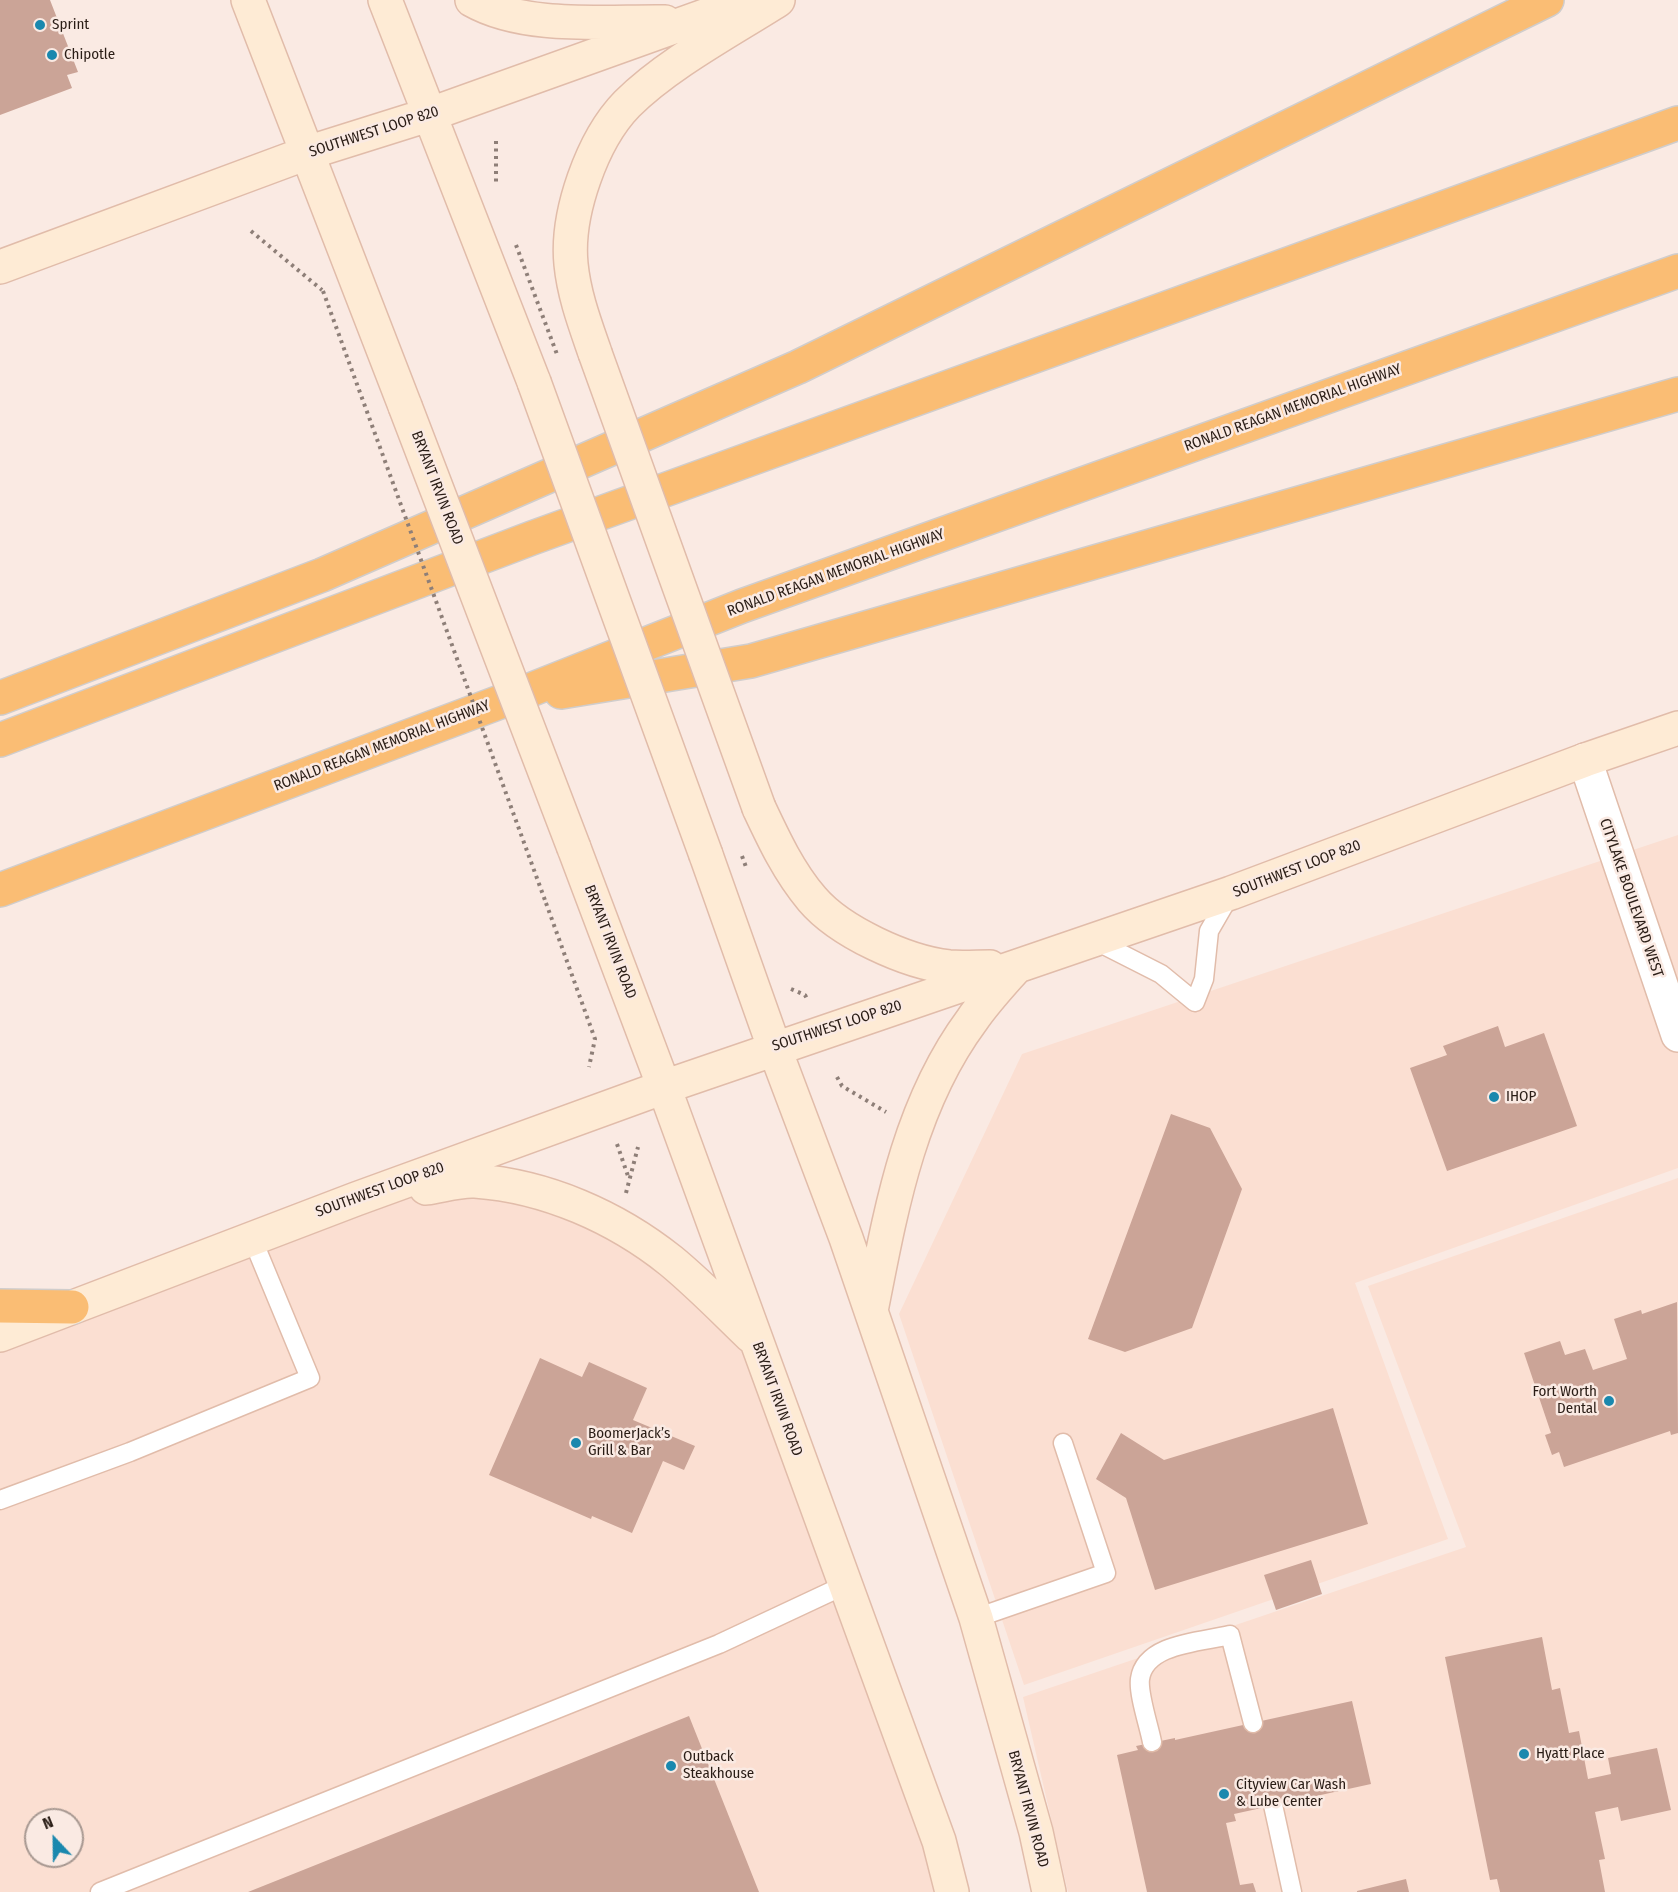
<!DOCTYPE html>
<html>
<head>
<meta charset="utf-8">
<style>
	body { margin:0 }
	#map { position:relative; width:1678px; height:1892px; overflow:hidden; background:#faeae3; font-family:"Fira Sans Condensed",sans-serif }
	canvas { display:block }
	.north { position:absolute; left:24px; top:1808px; width:60px; height:60px; box-sizing:border-box; background:#faeae3; border:2px solid #a79891; border-radius:50%; rotate:338deg; font-size:16px; font-weight:700; line-height:24px; text-align:center; color:#2a1d16 }
	.north::after { content:''; display:block; margin:auto; width:21px; height:27px; background:#1a88ae; clip-path:polygon(50% 0,100% 100%,50% 72%,0 100%) }
</style>
</head>
<body>
<div id="map">
<canvas width="1678" height="1892"></canvas>
<div class="north">N</div>
</div>
<script>
const context = document.querySelector('canvas').getContext('2d');
context.lineJoin = 'round';
function paint(path, color) {
  context.fillStyle = color;
  context.fill(path, 'evenodd');
}
function trace(path, color, width, dash) {
  context.strokeStyle = color;
  context.lineWidth = width;
  context.lineCap = dash ? 'butt' : 'round';
  context.setLineDash(dash || []);
  context.stroke(path);
}
function write(font, color, halo, rows, align = 'center') {
  context.font = font + ' "Fira Sans Condensed",sans-serif';
  context.lineWidth = 5;
  context.setLineDash([]);
  context.textBaseline = 'middle';
  context.strokeStyle = halo;
  context.fillStyle = color;
  for (const [text, x, y, turn = 0] of rows) {
    context.save();
    context.translate(x, y);
    context.rotate((+turn || 0) * Math.PI / 180);
    context.textAlign = isNaN(turn) ? turn : align;
    if (halo) context.strokeText(text, 0, 0);
    context.fillText(text, 0, 0);
    context.restore();
  }
}
paint(new Path2D(`
	M 1678,835 L 1678,1168 L 1355,1283 L 1448,1539 L 1024,1685 L 899,1314 L 1022,1054 Z
	M 1678,1178 L 1678,1892 L 1068,1892 L 1023,1697 L 1466,1547 L 1368,1286 Z
	M 473,1181 L 592,1212 L 756,1340 L 952,1892 L 0,1892 L 0,1335 L 356,1199 ZM 36,1820 L 72,1820 L 72,1856 L 36,1856 Z`), '#fbdfd2');
paint(new Path2D(`
	M 0,0 L 50,0 L 78,72 L 67,75 L 72,88 L 0,115 Z
	M 1498,1026 L 1505,1047 L 1544,1033 L 1577,1126 L 1447,1171 L 1410,1068 L 1447,1055 L 1443,1046 Z
	M 1171,1114 L 1210,1128 L 1242,1189 L 1192,1328 L 1125,1352 L 1088,1339 Z
	M 1677,1302 L 1678,1433 L 1671,1435 L 1670,1431 L 1564,1467 L 1559,1452 L 1552,1455 L 1545,1435 L 1551,1433 L 1524,1353 L 1560,1341 L 1565,1355 L 1585,1349 L 1593,1370 L 1627,1359 L 1614,1319 L 1641,1310 L 1642,1314 Z
	M 540,1358 L 582,1377 L 589,1362 L 647,1388 L 633,1420 L 695,1446 L 684,1470 L 663,1461 L 632,1533 L 592,1516 L 591,1519 L 489,1475 Z
	M 1333,1408 L 1368,1524 L 1155,1590 L 1126,1498 L 1096,1479 L 1121,1433 L 1164,1460 Z
	M 1311,1560 L 1322,1594 L 1276,1610 L 1264,1575 Z
	M 1542,1637 L 1552,1690 L 1560,1688 L 1569,1733 L 1579,1731 L 1588,1779 L 1611,1774 L 1608,1758 L 1657,1748 L 1671,1810 L 1621,1821 L 1618,1807 L 1595,1812 L 1605,1859 L 1599,1860 L 1605,1892 L 1500,1892 L 1497,1879 L 1490,1880 L 1445,1657 Z
	M 1352,1701 L 1371,1784 L 1234,1814 L 1236,1821 L 1226,1823 L 1240,1885 L 1253,1883 L 1256,1892 L 1147,1892 L 1117,1755 L 1138,1750 L 1136,1746 L 1175,1738 L 1175,1740 Z
	M 689,1716 L 759,1892 L 248,1892 Z
	M 1406,1879 L 1409,1892 L 1357,1892 L 1357,1891 Z`), '#cba497');
const lane = new Path2D(`
	M 1094,940 L 1161,974 L 1195,1002 L 1204,979 L 1209,931 L 1231,893
	M 0,1500 L 130,1452 L 310,1378 L 252,1238
	M 976,1618 L 1106,1573 L 1063,1443
	M 1152,1742 C 1149,1726 1138,1694 1140,1679 C 1145,1643 1202,1642 1230,1635 L 1253,1723
	M 1273,1805 L 1292,1892
	M 100,1892 L 719,1644 L 845,1585`);
const street = new Path2D(`
	M 1585,760 L 1678,1035`);
const secondary = new Path2D(`
	M 248,0 L 405,406
	M 385,0 L 534,382
	M 472,0 C 525,30 606,21 665,22
	M 0,267 L 307,153 L 428,115 L 749,0
	M 595,353 C 585,324 574,295 571,264 C 566,214 592,140 627,104 C 667,64 731,30 778,0
	M 759,808 C 774,840 789,872 812,899 C 840,932 906,962 949,967 C 962,968 977,967 990,967
	M 574,848 L 664,1087 L 939,1841 L 952,1892
	M 706,855 L 774,1047 L 846,1238 L 976,1618 L 1036,1832 L 1049,1892
	M 426,1188 C 441,1186 460,1180 475,1181 C 546,1186 616,1217 671,1261 C 699,1284 725,1311 751,1336
	M 871,1311 C 891,1209 909,1105 972,1020 C 985,1001 1001,984 1016,967
	M 0,1335 L 356,1199 L 664,1087 L 1231,893 L 1585,760 L 1678,728`);
const highway = new Path2D(`
	M 561,692 L 751,661 L 1678,394
	M 0,698 L 322,575 L 798,367 L 1547,0
	M 0,740 L 532,538 L 1678,123
	M 0,890 L 500,702 L 742,606 L 1678,271
	M 0,1306 L 72,1307`);
trace(lane, '#e1bcaa', 21);
trace(street, '#e1bcaa', 36);
trace(secondary, '#e1bcaa', 36);
trace(highway, '#d0cdcc', 36);
trace(new Path2D(`
	M 496,141 L 496,185
	M 251,231 L 322,290
	M 546,903 L 595,1039 L 589,1067
	M 791,989 L 805,995 L 808,1001
	M 837,1077 L 842,1086 L 886,1112
	M 617,1144 L 629,1179
	M 626,1193 L 638,1147`), '#8e7f78', 4, [3, 4.5]);
trace(lane, '#fff', 18);
trace(street, '#fff', 33);
trace(secondary, '#feebd5', 33);
trace(highway, '#fabd74', 33);
const secondaryBridge = new Path2D(`
	M 595,353 L 759,808
	M 534,382 L 706,855
	M 405,406 L 574,848`);
trace(secondaryBridge, '#e1bcaa', 36, []);
trace(new Path2D(`
	M 516,245 L 558,357
	M 323,291 L 546,903
	M 742,856 L 746,867`), '#8e7f78', 4, [3, 4.5]);
trace(secondaryBridge, '#feebd5', 33);
for (const [x, y, r, color] of [
	[40,25,6,"#1a88ae"],
	[52,55,6,"#1a88ae"],
	[1494,1097,6,"#1a88ae"],
	[1609,1401,6,"#1a88ae"],
	[576,1443,6,"#1a88ae"],
	[1524,1754,6,"#1a88ae"],
	[671,1766,6,"#1a88ae"],
	[1224,1794,6,"#1a88ae"]
]) {
  const dot = new Path2D();
  dot.arc(x, y, r, 0, 2 * Math.PI);
  context.fillStyle = color;
  context.fill(dot);
  trace(dot, '#faeae3', 2);
}
write('15px', '#2a1d16', '#faeae3', [
	["Sprint",52,25],
	["Chipotle",64,55],
	["IHOP",1506,1097],
	["Fort Worth",1597,1392,"right"],
	["Dental",1597,1409,"right"],
	["BoomerJack’s",588,1434],
	["Grill & Bar",588,1451],
	["Hyatt Place",1536,1754],
	["Outback",683,1757],
	["Steakhouse",683,1774],
	["Cityview Car Wash",1236,1785],
	["& Lube Center",1236,1802]
], 'left');
write('15px', '#2a1d16', '#faeae3', [
	["SOUTHWEST LOOP 820",374,132,-18],
	["RONALD REAGAN MEMORIAL HIGHWAY",1293,408,-20],
	["BRYANT IRVIN ROAD",437,488,69],
	["RONALD REAGAN MEMORIAL HIGHWAY",836,573,-20],
	["RONALD REAGAN MEMORIAL HIGHWAY",382,746,-21],
	["SOUTHWEST LOOP 820",1297,869,-21],
	["CITYLAKE BOULEVARD WEST",1631,898,71],
	["BRYANT IRVIN ROAD",610,942,69],
	["SOUTHWEST LOOP 820",837,1026,-18],
	["SOUTHWEST LOOP 820",380,1190,-20],
	["BRYANT IRVIN ROAD",777,1399,70],
	["BRYANT IRVIN ROAD",1028,1809,75]
]);
</script>
</body>
</html>
